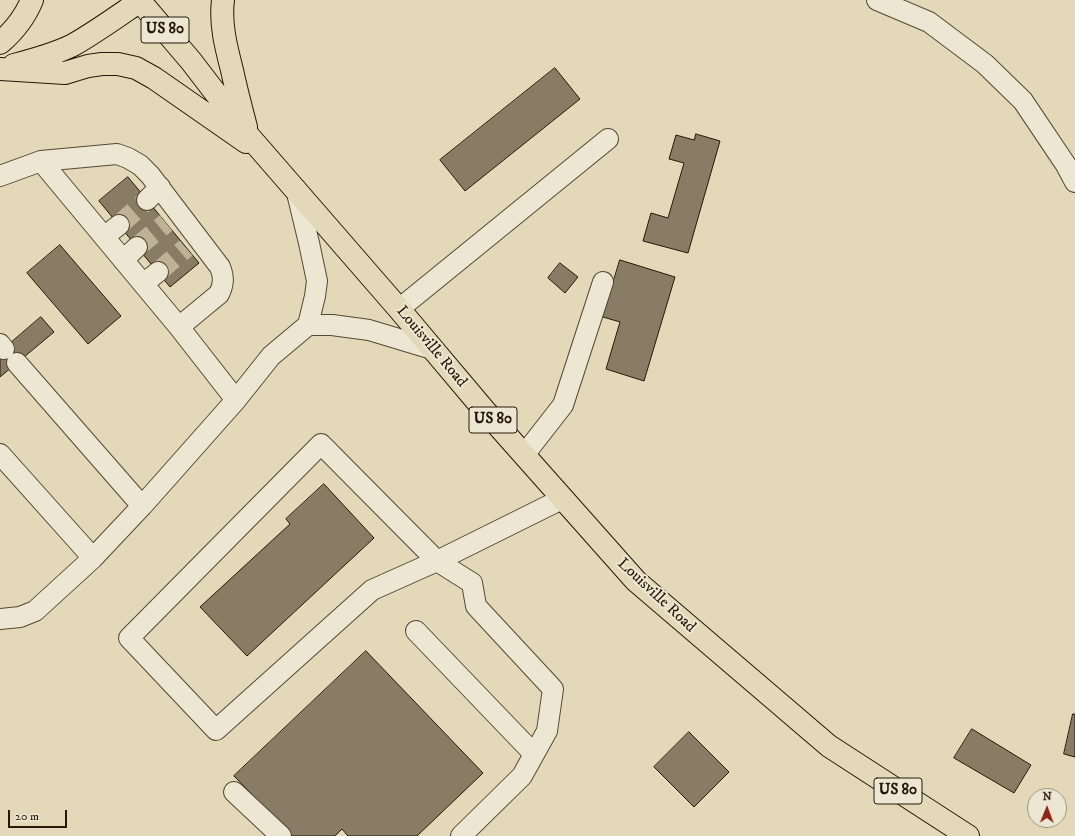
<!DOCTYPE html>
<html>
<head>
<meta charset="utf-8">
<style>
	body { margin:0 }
	#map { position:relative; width:1075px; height:836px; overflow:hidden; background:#e3d9b9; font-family:"IM FELL DW Pica",serif }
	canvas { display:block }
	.north { position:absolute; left:1027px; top:788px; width:40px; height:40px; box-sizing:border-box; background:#ede6d2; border:1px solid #9d9481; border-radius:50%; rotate:1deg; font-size:11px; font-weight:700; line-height:16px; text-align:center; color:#261808 }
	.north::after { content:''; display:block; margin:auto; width:14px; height:18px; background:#8f2418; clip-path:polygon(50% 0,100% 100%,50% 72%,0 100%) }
	.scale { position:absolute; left:8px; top:810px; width:59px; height:18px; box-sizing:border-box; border:2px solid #261808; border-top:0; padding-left:5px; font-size:12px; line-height:14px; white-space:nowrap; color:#261808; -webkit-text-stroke:3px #ede6d2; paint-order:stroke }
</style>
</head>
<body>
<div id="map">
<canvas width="1075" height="836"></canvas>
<div class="north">N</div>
<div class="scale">20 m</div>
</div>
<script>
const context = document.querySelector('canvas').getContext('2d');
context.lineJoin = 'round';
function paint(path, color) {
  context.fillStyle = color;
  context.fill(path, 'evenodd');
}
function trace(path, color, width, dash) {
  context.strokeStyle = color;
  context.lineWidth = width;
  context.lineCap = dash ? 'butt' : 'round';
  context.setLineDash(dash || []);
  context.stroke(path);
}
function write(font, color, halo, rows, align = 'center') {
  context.font = font + ' "IM FELL DW Pica",serif';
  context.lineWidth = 4;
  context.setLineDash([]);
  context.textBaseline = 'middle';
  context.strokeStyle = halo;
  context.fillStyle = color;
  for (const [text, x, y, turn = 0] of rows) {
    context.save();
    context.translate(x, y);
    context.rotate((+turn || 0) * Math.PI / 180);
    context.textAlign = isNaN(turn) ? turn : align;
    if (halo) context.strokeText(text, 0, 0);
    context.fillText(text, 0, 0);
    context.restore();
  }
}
const building = new Path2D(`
	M 555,68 L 580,99 L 465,191 L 440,160 Z
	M 696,134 L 720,141 L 688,253 L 643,241 L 651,213 L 668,218 L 684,163 L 669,159 L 676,135 L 694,140 Z
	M 128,177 L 199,263 L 170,287 L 99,201 Z
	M 60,245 L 121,316 L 88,344 L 27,273 Z
	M 620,260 L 675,277 L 644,381 L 606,369 L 620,322 L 603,317 Z
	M 560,263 L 578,277 L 565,293 L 548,278 Z
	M 41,317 L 54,332 L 0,377 L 0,352 Z
	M 324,484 L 374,538 L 247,656 L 200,607 L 290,524 L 286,519 Z
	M 366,651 L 483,773 L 417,836 L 348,836 L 342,829 L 335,836 L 292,836 L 234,776 Z
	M 1073,714 L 1075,714 L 1075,757 L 1064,754 Z
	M 972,729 L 1031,765 L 1014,793 L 954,758 Z
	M 689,732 L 729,772 L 694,807 L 654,767 Z`);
paint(building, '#887c64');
trace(building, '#261808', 1);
trace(new Path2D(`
	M 119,225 L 147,200
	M 137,247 L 166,223
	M 158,272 L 186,248`), '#bdb296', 20, [20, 10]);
const minor = new Path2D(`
	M 877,0 L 929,22 L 985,64 L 1023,101 L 1066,165 L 1075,182
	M 41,161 L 179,327 L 236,400
	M 0,176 L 41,161 L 117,154 L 128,158 L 140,165 L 150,175 L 220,267 C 224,277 224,284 219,294 L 179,327
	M 147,200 L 160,187
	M 104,237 L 119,225
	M 123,260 L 137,247
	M 143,284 L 158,272
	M 399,309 L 608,139
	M 308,325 L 332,325 L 369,330 L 432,349
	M 0,344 L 4,349
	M 17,363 L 142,506
	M 0,454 L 93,558
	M 524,455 L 563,405 L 603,282
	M 0,619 L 20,617 L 35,611 L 93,558 L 142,506 L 236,400 L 271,356 L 308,325 L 315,296 L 317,281 L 309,243 L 296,189
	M 416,631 L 534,754
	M 234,792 L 281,836
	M 461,836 L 522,776 L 547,731 L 553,689 L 476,606 L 472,583 L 437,561 L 321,444 L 129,638 L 216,730 L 372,590 L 437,561 L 562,499`);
const major = new Path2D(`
	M 139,0 L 191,61 L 247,134 L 399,309 L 485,411 L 636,581 L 829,746 L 968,836
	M 223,0 C 220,24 226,47 232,70 C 236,89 241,108 246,127
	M 0,43 C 14,31 25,17 32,0
	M 14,65 C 33,60 55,54 73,45 C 96,32 118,16 140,1
	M 0,69 L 65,73 L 88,66 L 102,64 L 118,64 L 136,68 L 154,78 L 246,142`);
trace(minor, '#554834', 22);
trace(major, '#261808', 24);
trace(minor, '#ede6d2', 20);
trace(major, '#e3d9b9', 22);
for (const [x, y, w] of [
	[165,30,48],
	[493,420,48],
	[898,791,48]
]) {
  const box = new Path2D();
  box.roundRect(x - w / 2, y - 13, w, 26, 3);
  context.fillStyle = '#ede6d2';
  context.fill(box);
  trace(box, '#261808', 1);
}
write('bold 15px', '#261808', null, [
	["US 80",165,30],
	["US 80",493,420],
	["US 80",898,791]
]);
write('16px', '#261808', '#ede6d2', [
	["Louisville Road",431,347,50],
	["Louisville Road",656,596,43]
]);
</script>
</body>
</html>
